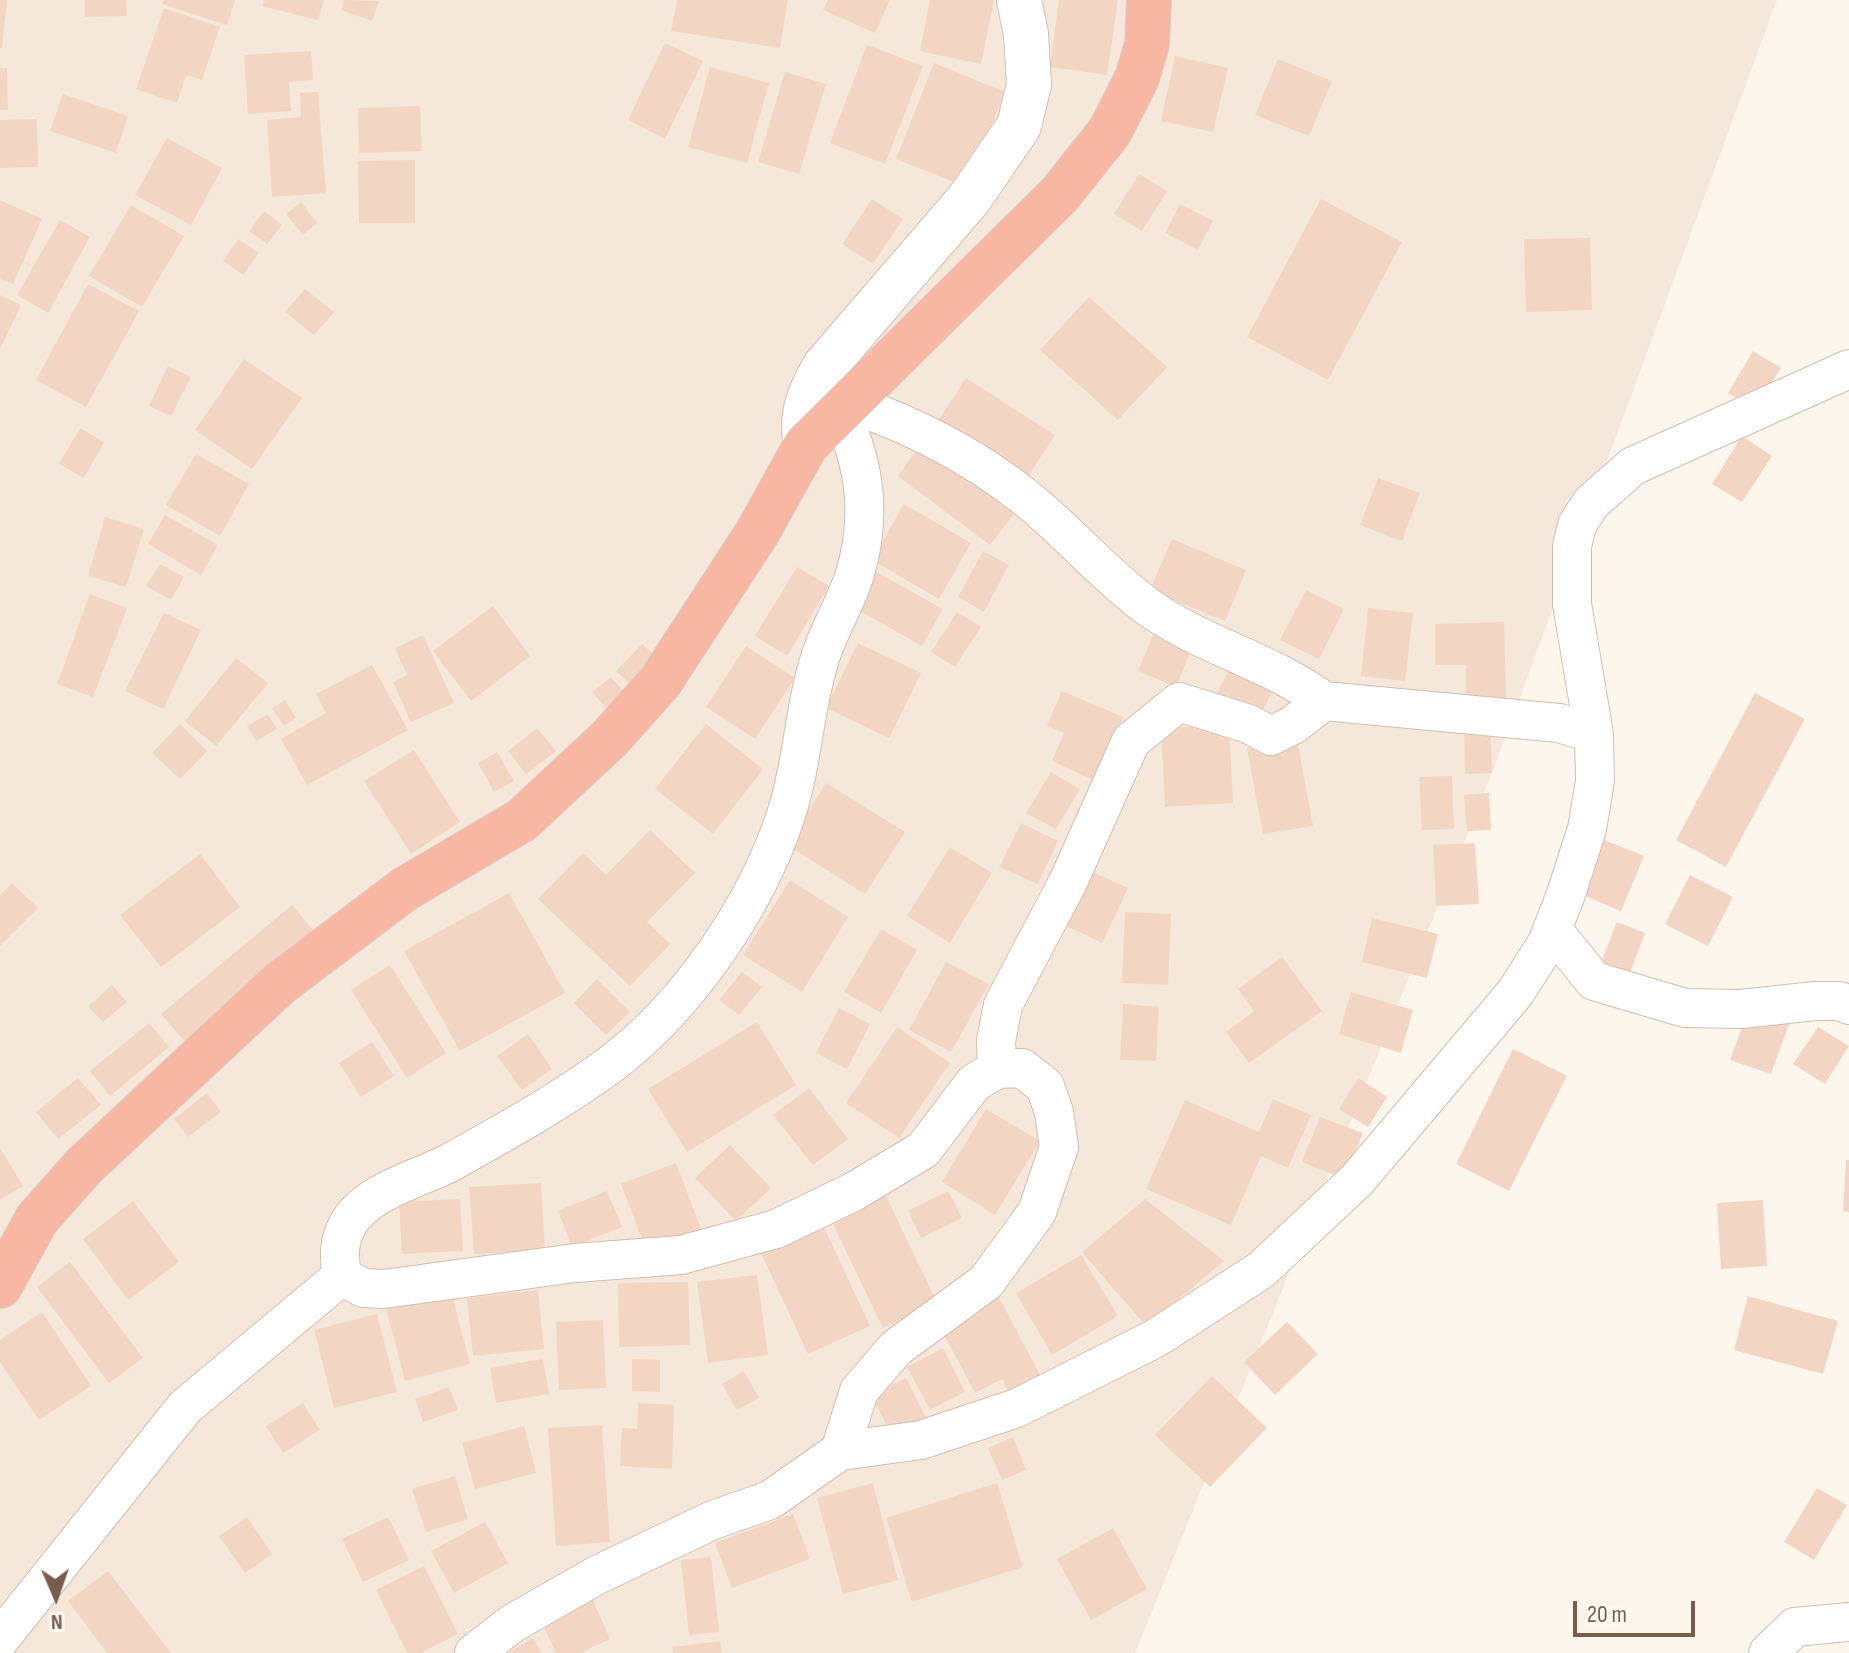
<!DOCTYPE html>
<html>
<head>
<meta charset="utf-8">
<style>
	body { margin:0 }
	#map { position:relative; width:1849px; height:1653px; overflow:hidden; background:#fdf6ec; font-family:"Sofia Sans Condensed",sans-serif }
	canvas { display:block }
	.north { position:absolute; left:16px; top:1557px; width:80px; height:80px; -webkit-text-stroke:6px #fffaf3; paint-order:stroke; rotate:178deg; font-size:22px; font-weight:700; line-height:32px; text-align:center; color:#7a5c4d }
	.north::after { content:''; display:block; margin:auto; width:28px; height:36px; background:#7a5c4d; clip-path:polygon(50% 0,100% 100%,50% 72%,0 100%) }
	.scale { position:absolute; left:1573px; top:1601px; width:122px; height:36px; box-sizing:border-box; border:4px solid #7a5c4d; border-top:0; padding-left:10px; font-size:24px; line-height:28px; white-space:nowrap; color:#7a5c4d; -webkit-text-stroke:6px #fffaf3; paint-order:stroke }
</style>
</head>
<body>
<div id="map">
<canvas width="1849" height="1653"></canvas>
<div class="north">N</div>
<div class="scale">20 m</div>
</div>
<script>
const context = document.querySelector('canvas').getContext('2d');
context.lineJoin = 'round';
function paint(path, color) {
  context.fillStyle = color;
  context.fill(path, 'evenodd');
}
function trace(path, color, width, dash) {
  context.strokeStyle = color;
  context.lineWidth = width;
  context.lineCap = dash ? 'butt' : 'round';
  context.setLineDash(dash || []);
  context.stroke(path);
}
paint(new Path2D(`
	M 0,0 L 1777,0 L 1492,773 L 1135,1653 L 0,1653 Z`), '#f5e8da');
paint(new Path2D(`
	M 0,0 L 7,0 L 2,48 L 0,48 Z
	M 85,0 L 126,0 L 127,16 L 85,17 Z
	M 164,0 L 235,0 L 227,25 L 162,4 Z
	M 264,0 L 324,0 L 318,20 L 262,6 Z
	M 344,0 L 379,1 L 372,21 L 341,10 Z
	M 677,0 L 788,0 L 780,48 L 671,31 Z
	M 828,0 L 890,0 L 875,33 L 823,10 Z
	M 930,0 L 994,0 L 981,64 L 920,51 Z
	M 1059,0 L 1118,0 L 1107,75 L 1050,67 Z
	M 164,8 L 220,27 L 202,80 L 186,75 L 177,103 L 136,89 Z
	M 665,43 L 703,61 L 665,139 L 628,120 Z
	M 867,45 L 923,66 L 885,164 L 830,143 Z
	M 311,51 L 313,80 L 289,82 L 291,111 L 248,114 L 244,55 Z
	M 1175,56 L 1228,68 L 1213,132 L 1161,121 Z
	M 1278,59 L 1332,81 L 1309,136 L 1255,115 Z
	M 934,63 L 1005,92 L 966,187 L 896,159 Z
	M 710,67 L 769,83 L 747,163 L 688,147 Z
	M 0,68 L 7,68 L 8,110 L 0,110 Z
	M 785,72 L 826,84 L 799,174 L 758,162 Z
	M 318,92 L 326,193 L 272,197 L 267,120 L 301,117 L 300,93 Z
	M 63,94 L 128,116 L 116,153 L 50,131 Z
	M 420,106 L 422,151 L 359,153 L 358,108 Z
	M 37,119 L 38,167 L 0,168 L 0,120 Z
	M 167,138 L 222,168 L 191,225 L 135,195 Z
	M 415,160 L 415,223 L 359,223 L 358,161 Z
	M 1139,174 L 1167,191 L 1142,231 L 1114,214 Z
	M 872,199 L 903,219 L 873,264 L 842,244 Z
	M 1321,199 L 1402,242 L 1328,380 L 1247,337 Z
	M 0,200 L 42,219 L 13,284 L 0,279 Z
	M 301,202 L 317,223 L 303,235 L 286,214 Z
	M 1180,204 L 1213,221 L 1198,250 L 1165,233 Z
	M 131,205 L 184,236 L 142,307 L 89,276 Z
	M 264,211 L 282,225 L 267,244 L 249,231 Z
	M 60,220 L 90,237 L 48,313 L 17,295 Z
	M 1590,238 L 1592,310 L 1526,312 L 1524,239 Z
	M 238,239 L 259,253 L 243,275 L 223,261 Z
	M 88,284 L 139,311 L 86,407 L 36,380 Z
	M 305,289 L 334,312 L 314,335 L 285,312 Z
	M 0,295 L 21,305 L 0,349 Z
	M 1089,297 L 1167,367 L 1118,420 L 1040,350 Z
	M 1753,351 L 1781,368 L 1755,409 L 1728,393 Z
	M 244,359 L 302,398 L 252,469 L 195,430 Z
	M 168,366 L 191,377 L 171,416 L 149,406 Z
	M 966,378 L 1055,435 L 1025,481 L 936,424 Z
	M 80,428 L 104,442 L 84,478 L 59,464 Z
	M 1742,436 L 1772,456 L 1742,502 L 1712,484 Z
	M 921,444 L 1014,514 L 990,545 L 898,476 Z
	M 196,454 L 249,484 L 220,536 L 166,505 Z
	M 1378,478 L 1420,493 L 1402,541 L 1360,525 Z
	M 904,504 L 971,543 L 939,599 L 872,560 Z
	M 165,515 L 218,545 L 201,575 L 148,544 Z
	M 105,517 L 144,529 L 126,587 L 88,576 Z
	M 1172,539 L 1246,570 L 1225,621 L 1150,590 Z
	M 983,551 L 1009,565 L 984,612 L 958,597 Z
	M 160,564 L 184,577 L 171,600 L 146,586 Z
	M 797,567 L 829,586 L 787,656 L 755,636 Z
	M 869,568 L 943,609 L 922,646 L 849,605 Z
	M 1306,590 L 1344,609 L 1319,659 L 1280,640 Z
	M 90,594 L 127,608 L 93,697 L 57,684 Z
	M 493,606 L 530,656 L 471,701 L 433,651 Z
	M 1368,608 L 1413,613 L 1405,681 L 1361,676 Z
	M 957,612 L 981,627 L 955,667 L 931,652 Z
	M 164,613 L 201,630 L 163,709 L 125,691 Z
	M 1504,622 L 1506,703 L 1466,704 L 1466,665 L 1435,665 L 1435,624 Z
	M 1156,628 L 1194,643 L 1176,687 L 1138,671 Z
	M 423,635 L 454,703 L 411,722 L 393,682 L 407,675 L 395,648 Z
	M 858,643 L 921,673 L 889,738 L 826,708 Z
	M 642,644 L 662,662 L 636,689 L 616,671 Z
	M 746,646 L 795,678 L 755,739 L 706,707 Z
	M 236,658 L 268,683 L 216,746 L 185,721 Z
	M 1234,662 L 1276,685 L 1256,723 L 1213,700 Z
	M 372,665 L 408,730 L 307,785 L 281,739 L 326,713 L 316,694 Z
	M 611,677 L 631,700 L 613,716 L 592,692 Z
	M 1062,691 L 1123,717 L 1095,781 L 1052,761 L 1064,733 L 1047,725 Z
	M 1755,693 L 1805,719 L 1726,867 L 1676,840 Z
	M 285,700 L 296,718 L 284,726 L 272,708 Z
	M 268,714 L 277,729 L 256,741 L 247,726 Z
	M 180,724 L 207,751 L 180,779 L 152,753 Z
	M 706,724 L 763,769 L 713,834 L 655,789 Z
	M 1490,724 L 1492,773 L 1465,774 L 1464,725 Z
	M 1229,725 L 1233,803 L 1165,807 L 1161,728 Z
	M 537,728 L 556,751 L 526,774 L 508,751 Z
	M 1297,739 L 1313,826 L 1263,834 L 1247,748 Z
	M 414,750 L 460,822 L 411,854 L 364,781 Z
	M 497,752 L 514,781 L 494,792 L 478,763 Z
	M 1051,772 L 1080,789 L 1056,829 L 1026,813 Z
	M 1452,776 L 1454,829 L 1422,830 L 1419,777 Z
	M 826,783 L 905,832 L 865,894 L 787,845 Z
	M 1489,793 L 1491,830 L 1467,831 L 1464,795 Z
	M 1021,823 L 1058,841 L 1038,884 L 999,867 Z
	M 650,830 L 695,873 L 647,922 L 670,944 L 630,986 L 538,899 L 583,853 L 606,875 Z
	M 1602,839 L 1644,856 L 1621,911 L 1580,894 Z
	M 1475,843 L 1479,904 L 1436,906 L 1433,845 Z
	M 950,847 L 992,873 L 950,943 L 907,916 Z
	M 200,854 L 240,907 L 161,967 L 120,915 Z
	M 1088,870 L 1128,888 L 1102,943 L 1063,924 Z
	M 1690,875 L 1733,897 L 1708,946 L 1665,924 Z
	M 790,880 L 848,917 L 802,992 L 743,955 Z
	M 12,883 L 38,908 L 0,946 L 0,895 Z
	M 509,893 L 565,993 L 460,1051 L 404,951 Z
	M 292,905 L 316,934 L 186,1043 L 161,1014 Z
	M 1125,912 L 1171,914 L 1168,985 L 1122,983 Z
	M 1372,918 L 1438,934 L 1427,978 L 1362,962 Z
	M 1617,922 L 1645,933 L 1626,984 L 1597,972 Z
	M 881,929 L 917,950 L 881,1013 L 844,992 Z
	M 1282,957 L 1322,1011 L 1249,1063 L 1226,1032 L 1254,1011 L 1238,989 Z
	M 946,962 L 989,984 L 951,1052 L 909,1030 Z
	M 390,965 L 446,1053 L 407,1078 L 351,990 Z
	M 742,972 L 762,987 L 739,1015 L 719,1000 Z
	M 597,979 L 630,1012 L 606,1035 L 574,1003 Z
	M 112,985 L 127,1002 L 103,1022 L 88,1006 Z
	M 1351,992 L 1413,1010 L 1401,1053 L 1339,1034 Z
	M 1123,1004 L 1159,1007 L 1156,1061 L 1120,1060 Z
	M 839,1008 L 870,1024 L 847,1069 L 816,1053 Z
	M 1749,1009 L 1789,1024 L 1771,1074 L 1730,1060 Z
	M 757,1022 L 796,1085 L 687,1152 L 648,1089 Z
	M 149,1023 L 169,1047 L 110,1096 L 90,1071 Z
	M 897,1027 L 950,1063 L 899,1138 L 846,1103 Z
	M 1818,1027 L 1849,1046 L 1825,1084 L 1793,1064 Z
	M 528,1034 L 552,1069 L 522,1090 L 497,1056 Z
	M 372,1042 L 394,1076 L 361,1097 L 339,1063 Z
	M 1513,1049 L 1567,1076 L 1509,1191 L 1456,1164 Z
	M 78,1078 L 101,1105 L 58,1139 L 36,1112 Z
	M 1358,1078 L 1387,1097 L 1368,1127 L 1339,1109 Z
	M 809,1088 L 848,1139 L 813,1165 L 773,1115 Z
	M 207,1093 L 221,1112 L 188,1137 L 174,1119 Z
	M 1273,1099 L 1311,1115 L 1288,1168 L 1261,1156 L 1231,1225 L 1146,1189 L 1185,1100 L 1259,1132 Z
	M 986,1109 L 1040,1141 L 995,1215 L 942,1182 Z
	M 1320,1117 L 1363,1133 L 1344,1179 L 1302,1162 Z
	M 730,1145 L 771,1188 L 736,1221 L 695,1178 Z
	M 0,1148 L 23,1186 L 0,1200 Z
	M 1846,1160 L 1849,1160 L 1849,1212 L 1843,1211 Z
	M 676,1163 L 701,1229 L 646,1250 L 621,1184 Z
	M 541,1183 L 545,1250 L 474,1254 L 469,1187 Z
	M 607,1191 L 622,1227 L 572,1247 L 558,1211 Z
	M 948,1191 L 962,1218 L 921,1238 L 908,1211 Z
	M 884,1192 L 937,1302 L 883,1328 L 830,1218 Z
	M 460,1199 L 463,1251 L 402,1254 L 399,1202 Z
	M 1145,1199 L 1224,1261 L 1146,1326 L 1082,1252 Z
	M 1763,1200 L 1767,1266 L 1721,1269 L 1717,1203 Z
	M 133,1201 L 179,1262 L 128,1300 L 83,1239 Z
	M 823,1225 L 870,1326 L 808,1354 L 761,1253 Z
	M 1081,1255 L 1118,1316 L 1052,1355 L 1016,1293 Z
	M 70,1262 L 143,1358 L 109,1383 L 37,1287 Z
	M 757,1275 L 768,1355 L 708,1363 L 697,1282 Z
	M 688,1282 L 690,1345 L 619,1347 L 618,1283 Z
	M 538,1290 L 544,1349 L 473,1356 L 467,1298 Z
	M 451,1291 L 470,1364 L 405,1381 L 386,1308 Z
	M 1748,1296 L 1838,1321 L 1823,1374 L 1734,1350 Z
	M 999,1297 L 1042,1379 L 1010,1395 L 1002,1379 L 975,1393 L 940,1327 Z
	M 42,1312 L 91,1386 L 39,1420 L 0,1362 L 0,1340 Z
	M 377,1314 L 397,1392 L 334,1408 L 314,1330 Z
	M 603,1320 L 606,1388 L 559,1390 L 556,1322 Z
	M 1287,1322 L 1318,1354 L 1275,1395 L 1244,1362 Z
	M 943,1348 L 965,1392 L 930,1410 L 907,1367 Z
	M 543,1359 L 549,1394 L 496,1403 L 490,1368 Z
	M 632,1359 L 660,1360 L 660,1392 L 632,1391 Z
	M 744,1371 L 759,1398 L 737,1410 L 722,1384 Z
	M 1212,1376 L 1267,1428 L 1210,1487 L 1155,1435 Z
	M 906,1378 L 928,1422 L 894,1439 L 871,1395 Z
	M 449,1387 L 458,1410 L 423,1422 L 415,1399 Z
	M 303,1403 L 320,1430 L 283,1453 L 266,1426 Z
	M 638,1403 L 674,1405 L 672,1469 L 620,1466 L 622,1428 L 637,1429 Z
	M 602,1425 L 610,1542 L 556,1546 L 548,1428 Z
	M 524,1426 L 536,1473 L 475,1489 L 462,1443 Z
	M 1013,1437 L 1026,1470 L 1002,1480 L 988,1448 Z
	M 455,1476 L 468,1519 L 426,1532 L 412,1489 Z
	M 873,1483 L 898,1580 L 843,1594 L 817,1498 Z
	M 997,1483 L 1023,1567 L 912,1602 L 886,1518 Z
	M 1817,1488 L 1847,1505 L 1814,1560 L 1784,1542 Z
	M 793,1514 L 810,1559 L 732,1588 L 715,1543 Z
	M 247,1517 L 272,1554 L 245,1573 L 219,1536 Z
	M 388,1517 L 409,1560 L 363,1582 L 342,1539 Z
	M 485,1522 L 508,1563 L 454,1593 L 431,1551 Z
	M 1113,1528 L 1147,1589 L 1091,1620 L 1057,1559 Z
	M 711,1557 L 719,1632 L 689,1635 L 681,1560 Z
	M 424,1566 L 458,1634 L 420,1653 L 407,1653 L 376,1590 Z
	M 108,1571 L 171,1653 L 107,1653 L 68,1601 Z
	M 589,1591 L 610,1639 L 580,1653 L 556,1653 L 538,1614 Z
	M 533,1638 L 542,1653 L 508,1653 Z
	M 720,1641 L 722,1653 L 673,1653 L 672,1647 Z`), '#f3d5c3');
const street = new Path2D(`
	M 851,404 C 913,425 969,454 1021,494 C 1066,529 1102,573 1148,607 C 1203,646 1270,661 1324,701
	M 1552,929 L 1594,981 L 1685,1008 L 1741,1009 L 1815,1001 L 1840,1001 L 1849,1005
	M 997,1069 L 996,1041 L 1003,1005 L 1068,882 L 1131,741 L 1179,702 L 1249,724 L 1271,736 L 1293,725 L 1324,701 L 1559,723 L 1594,734
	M 840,1451 L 921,1440 L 1017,1408 L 1156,1338 L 1261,1270 L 1357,1180 L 1515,993 L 1547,943 L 1566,894 L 1587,829 L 1595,781 L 1594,734 L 1572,604 L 1572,546 L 1577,525 L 1591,503 L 1633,466 L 1849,369
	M 0,1639 L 185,1407 L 342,1276
	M 474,1653 L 513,1623 L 597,1575 L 713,1520 L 770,1500 L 840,1451 L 859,1391 L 896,1348 L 986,1282 L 1037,1212 L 1059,1147 L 1054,1112 L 1045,1086 L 1022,1068 L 997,1069 L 974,1083 L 923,1150 L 853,1192 L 776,1229 L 681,1255 L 575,1263 L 384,1289 L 363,1288 L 342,1276 C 339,1257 338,1242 348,1224 C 367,1191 419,1179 451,1162 C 505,1132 561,1101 611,1064 C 688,1006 756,906 786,815 C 803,763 804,706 821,655 C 830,628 845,604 854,577 C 872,519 866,467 841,413
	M 1768,1653 L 1795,1627 L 1849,1622`);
const secondary = new Path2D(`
	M 806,445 C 800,414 809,393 825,366 L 969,199 L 1019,126 L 1029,84 L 1026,34 L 1019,0`);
const highway = new Path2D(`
	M 0,1286 L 37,1219 L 84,1166 L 279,984 L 405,889 L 522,820 L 609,739 L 660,682 L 757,533 L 806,445 L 1060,194 L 1110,131 L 1137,78 L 1147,44 L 1149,0`);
trace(street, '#d1beb0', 40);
trace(secondary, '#d6c0b0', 46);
trace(highway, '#dad1cd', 46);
trace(street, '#fff', 38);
trace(secondary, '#fff', 44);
trace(highway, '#f7b7a3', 44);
</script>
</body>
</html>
